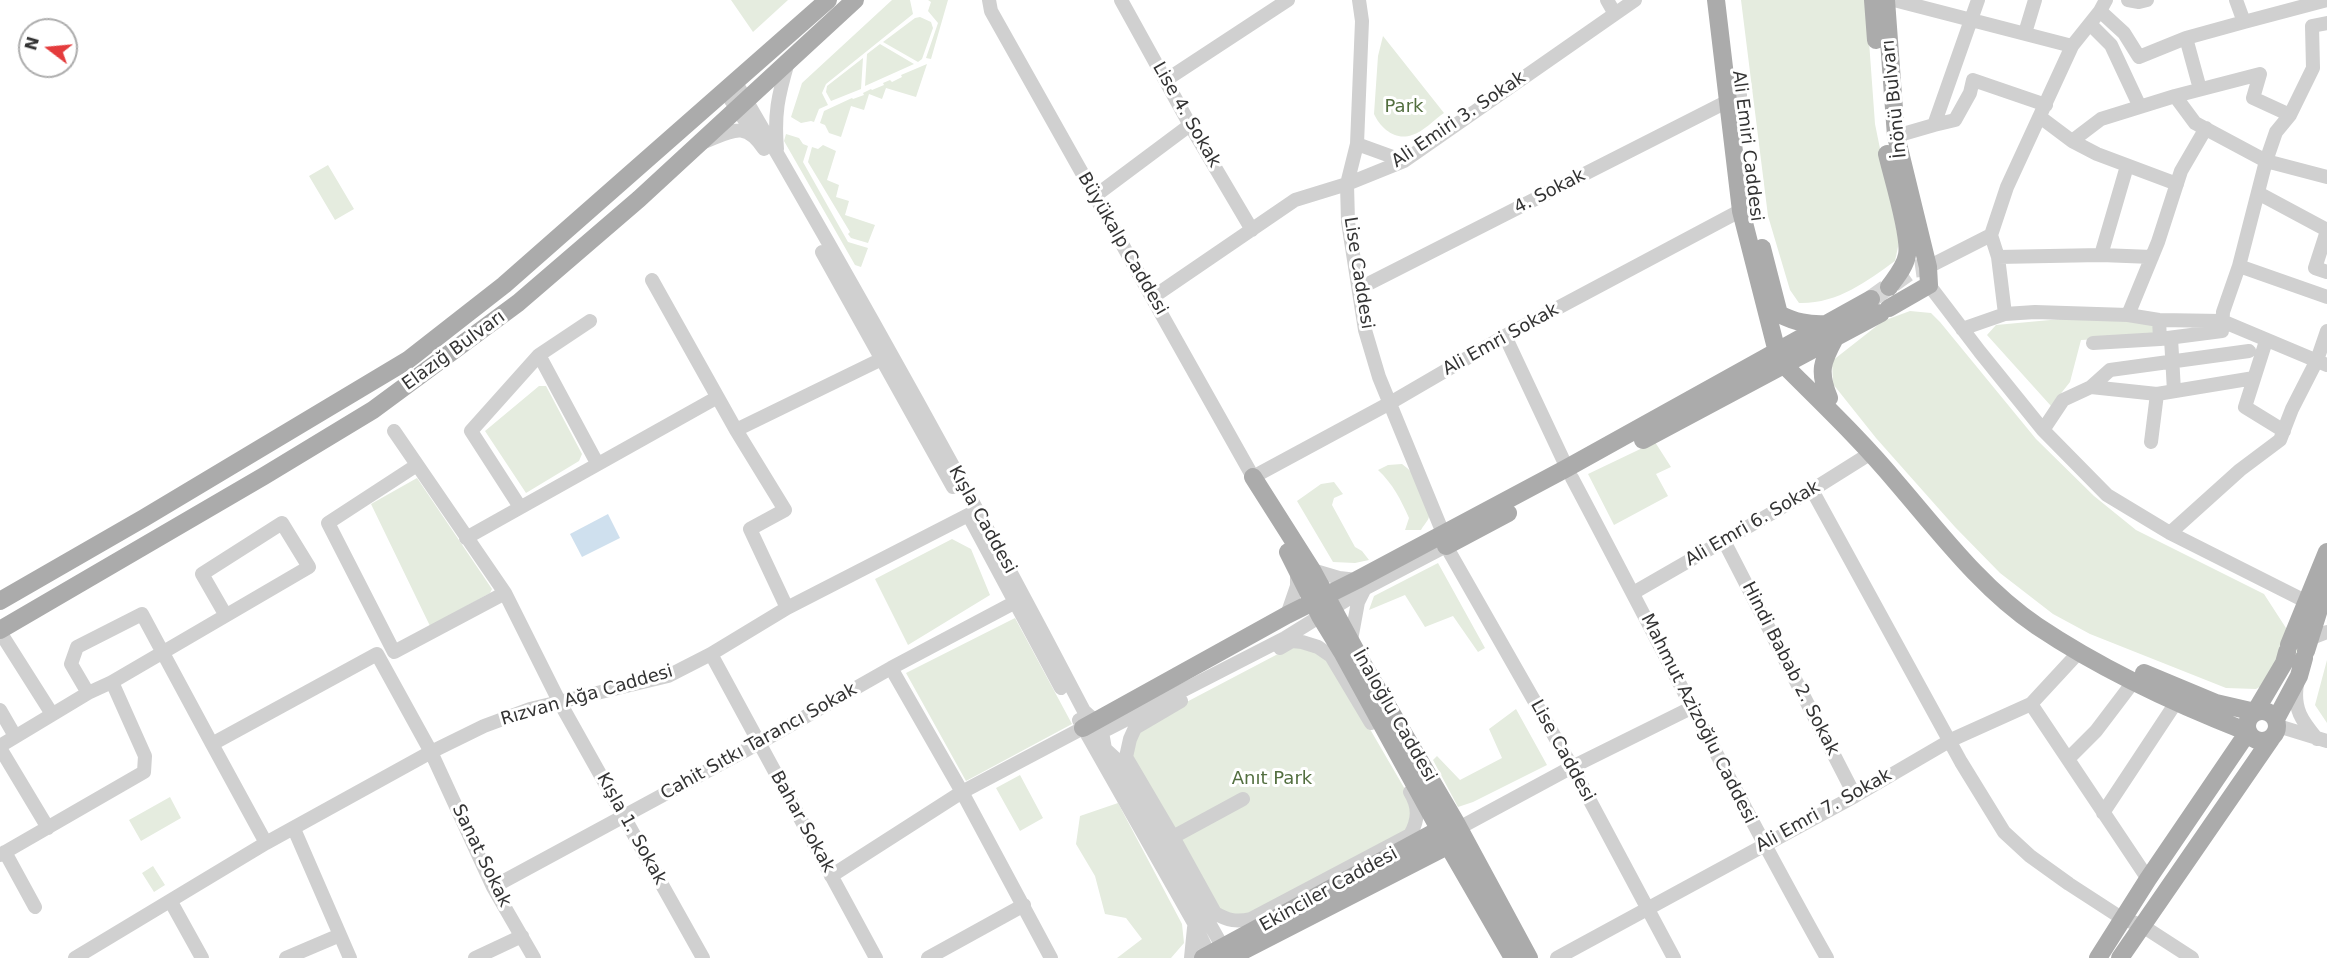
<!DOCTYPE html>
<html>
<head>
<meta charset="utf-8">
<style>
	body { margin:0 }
	#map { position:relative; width:2327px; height:958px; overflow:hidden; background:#fff; font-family:"DejaVu Sans",sans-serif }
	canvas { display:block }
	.north { position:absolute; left:18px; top:18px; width:60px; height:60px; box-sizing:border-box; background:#fff; border:2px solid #adadad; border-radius:50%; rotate:286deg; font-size:16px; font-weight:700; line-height:24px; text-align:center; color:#333 }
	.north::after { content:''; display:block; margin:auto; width:21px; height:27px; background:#e43b3c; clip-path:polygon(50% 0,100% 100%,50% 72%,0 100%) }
</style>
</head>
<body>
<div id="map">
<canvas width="2327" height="958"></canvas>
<div class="north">N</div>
</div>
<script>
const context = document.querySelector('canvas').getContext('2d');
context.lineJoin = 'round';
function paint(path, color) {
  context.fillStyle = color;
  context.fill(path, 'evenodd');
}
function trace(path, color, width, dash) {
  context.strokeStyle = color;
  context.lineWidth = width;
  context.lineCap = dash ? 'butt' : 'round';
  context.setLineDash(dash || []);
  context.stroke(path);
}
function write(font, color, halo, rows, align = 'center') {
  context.font = font + ' "DejaVu Sans",sans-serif';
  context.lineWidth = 6;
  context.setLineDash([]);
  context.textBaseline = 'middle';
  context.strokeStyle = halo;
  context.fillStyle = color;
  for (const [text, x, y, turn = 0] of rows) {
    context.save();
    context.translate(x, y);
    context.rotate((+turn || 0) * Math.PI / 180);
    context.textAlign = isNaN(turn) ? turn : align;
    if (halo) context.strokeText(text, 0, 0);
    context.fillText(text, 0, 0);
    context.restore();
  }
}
paint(new Path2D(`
	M 731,0 L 788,0 L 753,32 Z
	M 892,0 L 910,0 L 913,14 L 826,84 L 822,93 L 828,105 L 819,109 L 814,122 L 811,121 L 801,123 L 791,117 L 802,83 Z
	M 928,0 L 948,0 L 931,59 L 926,58 L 938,23 L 928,11 L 931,2 Z
	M 1741,0 L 1866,0 L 1875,124 L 1899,242 L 1895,261 C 1866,282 1837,304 1799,303 L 1790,290 L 1768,216 Z
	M 920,17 L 931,22 L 933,28 L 922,59 L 918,62 L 883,42 L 915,18 Z
	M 1383,36 L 1444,113 C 1435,119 1423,132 1412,135 C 1396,141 1381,129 1374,114 L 1378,56 Z
	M 880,44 L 914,64 L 865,86 L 867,54 Z
	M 863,58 L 861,89 L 831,101 L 826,92 L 827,86 Z
	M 927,64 L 916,97 L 886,88 L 882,99 L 869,94 L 864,110 L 851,106 L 841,137 L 829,133 L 825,125 L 820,123 L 824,111 L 852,98 L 853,99 L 864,95 L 863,93 L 871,89 L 872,90 L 884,85 L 883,83 L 890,80 L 892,82 L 902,77 L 901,75 Z
	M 786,134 L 799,138 L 803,144 L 808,146 L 803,162 L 848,242 L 868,248 L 861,267 L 855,265 L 784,141 Z
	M 823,145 L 836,151 L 827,180 L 839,185 L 836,197 L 849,201 L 845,215 L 875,225 L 868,243 L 851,238 L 848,234 L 850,232 L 808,162 L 812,147 L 818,149 Z
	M 328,165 L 354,209 L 335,220 L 309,176 Z
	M 1910,311 L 1931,313 L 1940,322 L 2036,439 L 2094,496 L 2136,530 L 2264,594 L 2286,628 L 2302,633 L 2294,661 L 2270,681 L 2256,689 L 2226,688 L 2090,634 L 2053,614 L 2000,573 L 1955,527 L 1876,438 L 1833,384 L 1832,361 L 1883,321 Z
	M 2072,318 L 2129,319 L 2155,324 L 2155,336 L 2081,340 L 2070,382 L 2051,406 L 1987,335 L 1996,325 Z
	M 539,386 L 546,386 L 582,454 L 579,461 L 526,493 L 485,431 Z
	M 1655,442 L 1671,467 L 1656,474 L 1668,496 L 1614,525 L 1588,474 Z
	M 1402,464 C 1417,475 1434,497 1429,517 C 1428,521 1423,526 1421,530 L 1405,530 L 1409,518 C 1401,500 1393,484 1378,470 L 1388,465 Z
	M 417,478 L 492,589 L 490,593 L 430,626 L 371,504 Z
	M 1334,482 L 1343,494 L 1334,498 L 1332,505 L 1355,547 L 1362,551 L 1369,560 L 1355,563 L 1333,562 L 1297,501 L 1321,484 Z
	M 952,539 L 971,549 L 990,595 L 908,645 L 875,579 Z
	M 1438,563 L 1485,648 L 1478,652 L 1453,616 L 1425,627 L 1405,595 L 1369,610 L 1374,596 Z
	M 1015,618 L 1072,724 L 966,781 L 906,673 Z
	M 1295,645 L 1328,657 L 1413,803 L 1415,819 L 1404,833 L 1238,919 L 1215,908 L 1129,754 L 1139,727 Z
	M 2327,660 L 2327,723 L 2315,705 Z
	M 1516,709 L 1547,765 L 1473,802 L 1458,807 L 1433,760 L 1437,756 L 1460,780 L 1502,758 L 1489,729 Z
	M 1020,775 L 1043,818 L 1020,831 L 996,788 Z
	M 170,797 L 181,818 L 141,841 L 129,820 Z
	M 1118,803 L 1182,924 L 1184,943 L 1171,958 L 1117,958 L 1142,939 L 1126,918 L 1105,914 L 1095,876 L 1076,844 L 1080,816 Z
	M 153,866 L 165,885 L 154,892 L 142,873 Z`), '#e5ecdf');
paint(new Path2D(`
	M 608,514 L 620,538 L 582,557 L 570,534 Z`), '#cfe0ee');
trace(new Path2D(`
	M 1871,299 L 1913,269 L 1928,267`), '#d6d6d6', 18, [18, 9]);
trace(new Path2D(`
	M 989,0 L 991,11 L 1253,477 L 1390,403 L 1505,336 L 1751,205
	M 1121,0 L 1190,125 L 1252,230
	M 1359,0 L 1362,21 L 1357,144 L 1347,184 L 1348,222 L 1365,330 L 1379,377 L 1443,533
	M 1607,0 L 1615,14
	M 1894,0 L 2072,46
	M 2128,0 L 2139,2 L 2147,0
	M 2236,0 L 2244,22 L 2327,0
	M 2100,11 L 2124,33 L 2139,57 L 2186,38 L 2200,89
	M 2090,24 L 2111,45 L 2140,107
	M 2025,33 L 2035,0
	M 2186,38 L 2244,22
	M 1166,80 L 1288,0
	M 735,81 C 856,288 973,498 1084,711 L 1095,721 L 1102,732 L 1105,749 L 1118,761 L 1226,953
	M 724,90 L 755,135
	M 2175,96 L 2260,74 L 2253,98 L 2290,115 L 2276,132 L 2266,161 L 2327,177
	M 2290,115 L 2313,68 L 2312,26 L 2327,23
	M 2040,117 L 2072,141 L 2097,154 L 2177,184
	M 1934,125 L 1955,120 L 1970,93 L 1973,80 L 2046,105
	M 1896,136 L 1934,125 L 1978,0
	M 2072,141 L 2101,119 L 2175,96 L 2195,123 L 2266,161 L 2239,266 L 2223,312 L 2222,331 L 2160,339 L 2159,320
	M 704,142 C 732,131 745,120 764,149
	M 1357,144 L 1404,161
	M 777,149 C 774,114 778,96 788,62
	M 2258,193 L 2327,230
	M 1095,196 L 1190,125
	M 2327,231 L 2315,268 L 2327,272
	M 1991,235 L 1998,257 L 2101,255 L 2127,166
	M 822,252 L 953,487
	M 2101,255 L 2152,257
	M 1998,257 L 2005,314
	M 2239,266 L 2327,297
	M 1928,267 L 1991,235 L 2007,187 L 2072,46 L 2100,11 L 2106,0
	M 652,280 L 736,430 L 890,355
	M 1929,285 L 1980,352 L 2043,430 L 2107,495 L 2170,533 L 2315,606
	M 1360,288 L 1740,95
	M 1153,297 L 1295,200 L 1347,184 L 1404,161 L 1635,0
	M 2128,315 L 2158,242 L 2181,171 L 2206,128
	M 590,321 L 539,355 L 597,463
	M 1962,329 L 2005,314 L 2035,312 L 2128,315 L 2159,320 L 2222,321 L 2327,365
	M 1505,336 L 1567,468
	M 2171,338 L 2174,391
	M 2266,341 L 2245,407 L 2284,431
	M 2093,343 L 2160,339
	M 2091,387 L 2110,370 L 2249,351
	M 736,430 L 785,510 L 750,529 L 787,608
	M 2043,430 L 2063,400 L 2091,387 L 2157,394 L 2254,378
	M 394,431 L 505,593 L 559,701 L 703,958
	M 2151,442 L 2157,394
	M 417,465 L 328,523 L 394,652 L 505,593
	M 1572,478 C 1657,638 1738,800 1827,958
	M 1812,490 L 1961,762 L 2004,832 L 2030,856 L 2069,884 L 2123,919 L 2141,925 L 2192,958
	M 520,507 L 471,431 L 539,355
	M 971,520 L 1061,688
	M 2170,533 L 2240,470 L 2280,440 L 2292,409 L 2317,360 L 2327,331
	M 466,538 L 716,398
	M 1724,541 L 1855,796
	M 1312,570 L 1339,578 L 1357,580
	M 1633,593 L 1812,490 L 1871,453
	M 1287,615 L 1297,586 L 1297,572
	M 0,632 L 52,714
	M 2309,639 L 2327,632
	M 1351,640 L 1358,602 L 1364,590
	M 1280,648 L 1292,641 L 1302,642 L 1318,647 L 1331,656 L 1371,723
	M 711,654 L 876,958
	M 891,668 L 962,792 L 1051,958
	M 2297,684 C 2293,709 2302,721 2317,739
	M 88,693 L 71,664 L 77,647 L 142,614 L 212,744 L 377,654 L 431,752 L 493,887 L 534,958
	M 1181,701 L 1135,728 L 1130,739 L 1126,757 L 1173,837 L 1243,799
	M 2031,704 L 2148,879
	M 0,710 L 15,736
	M 1079,720 L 1194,923 L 1211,958
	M 2278,726 L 2327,741
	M 1094,736 L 1285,638 L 1364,589 L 1446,546 L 1572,767 L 1674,958
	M 212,744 L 266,843
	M 0,746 L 88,693 L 112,682 L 309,567 L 282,523 L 202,574 L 225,614
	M 0,748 L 48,828
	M 2068,759 L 2096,731 L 2134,681
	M 2103,813 L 2177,701
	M 1459,828 L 1572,767 L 1691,708
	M 294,829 L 350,958
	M 1173,837 L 1215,913 C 1228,921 1237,922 1251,919 L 1410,835 C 1419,819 1419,807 1410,792
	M 5,852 L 35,907
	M 0,855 L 144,772 L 145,756 L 112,682
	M 831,876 L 962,792 L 1083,728
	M 493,887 L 759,743 L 891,668 L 1023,598
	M 171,902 L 202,958
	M 75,958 L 266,843 L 431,752 L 484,726 L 530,709 L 668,676 L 711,654 L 787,608 L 976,511
	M 286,958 L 340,935
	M 475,958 L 522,936
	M 928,958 L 1024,905
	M 1191,958 L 1194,928
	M 1557,958 L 1855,796 L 1951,740 L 2031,704 L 2080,651`), '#d0d0d0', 14);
trace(new Path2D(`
	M 1716,0 L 1741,211 L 1777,352 L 1784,365 C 1823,404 1862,441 1897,483 C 1940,533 1982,589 2037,626 C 2101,669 2176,704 2248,732 L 2148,879 L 2098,958
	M 1873,0 L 1876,40
	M 1886,0 L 1896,136 L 1928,267 L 1929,285 L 1889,308
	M 1887,154 C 1892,176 1911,236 1907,255 C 1905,267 1896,277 1889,287
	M 1762,248 L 1779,314
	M 1779,314 C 1795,322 1808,325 1827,324
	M 1829,398 C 1818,371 1822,362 1835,338
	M 1643,440 L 1881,313
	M 1253,477 L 1312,570 L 1364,666 L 1455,821 L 1529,958
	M 1446,546 L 1508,513
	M 1288,552 L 1320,616 L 1342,652 L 1449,847 L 1513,958
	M 0,601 L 144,518 L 408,360 L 504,285 L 828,0
	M 0,630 L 264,476 L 373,410 L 518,303 L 639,199 L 855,0
	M 2289,645 L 2327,552
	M 2306,651 L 2327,584
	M 2144,673 L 2216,703 L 2255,712 L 2284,663 L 2287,652
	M2247 726a15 15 0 1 1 30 0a15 15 0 1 1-30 0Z
	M 2276,719 L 2299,676 L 2304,658
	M 1083,728 L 1287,615 L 1357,580 L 1567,468 L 1871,299
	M 1203,958 L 1448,825
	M 1229,958 L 1457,841
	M 2120,958 L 2271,739`), '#ababab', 18);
write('18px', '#333', '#fff', [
	["İnönü Bulvarı",1895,99,-96],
	["Lise 4. Sokak",1186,115,60],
	["Ali Emiri 3. Sokak",1459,120,-34],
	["Ali Emiri Caddesi",1747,146,83],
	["4. Sokak",1550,192,-27],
	["Büyükalp Caddesi",1122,244,60],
	["Lise Caddesi",1358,273,81],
	["Ali Emri Sokak",1501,340,-29],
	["Elazığ Bulvarı",454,351,-36],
	["Kışla Caddesi",982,520,61],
	["Ali Emri 6. Sokak",1753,524,-30],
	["Hindi Babab 2. Sokak",1790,669,63],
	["Rızvan Ağa Caddesi",587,696,-16],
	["İnaloğlu Caddesi",1394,716,60],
	["Mahmut Azizoğlu Caddesi",1698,719,63],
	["Cahit Sıtkı Tarancı Sokak",759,742,-29],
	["Lise Caddesi",1562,751,61],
	["Ali Emri 7. Sokak",1824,811,-29],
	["Bahar Sokak",802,822,61],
	["Kışla 1. Sokak",631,829,61],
	["Sanat Sokak",481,856,64],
	["Ekinciler Caddesi",1329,890,-29]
]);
write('18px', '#536f40', '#fff', [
	["Park",1404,107],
	["Anıt Park",1272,779]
]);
</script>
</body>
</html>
